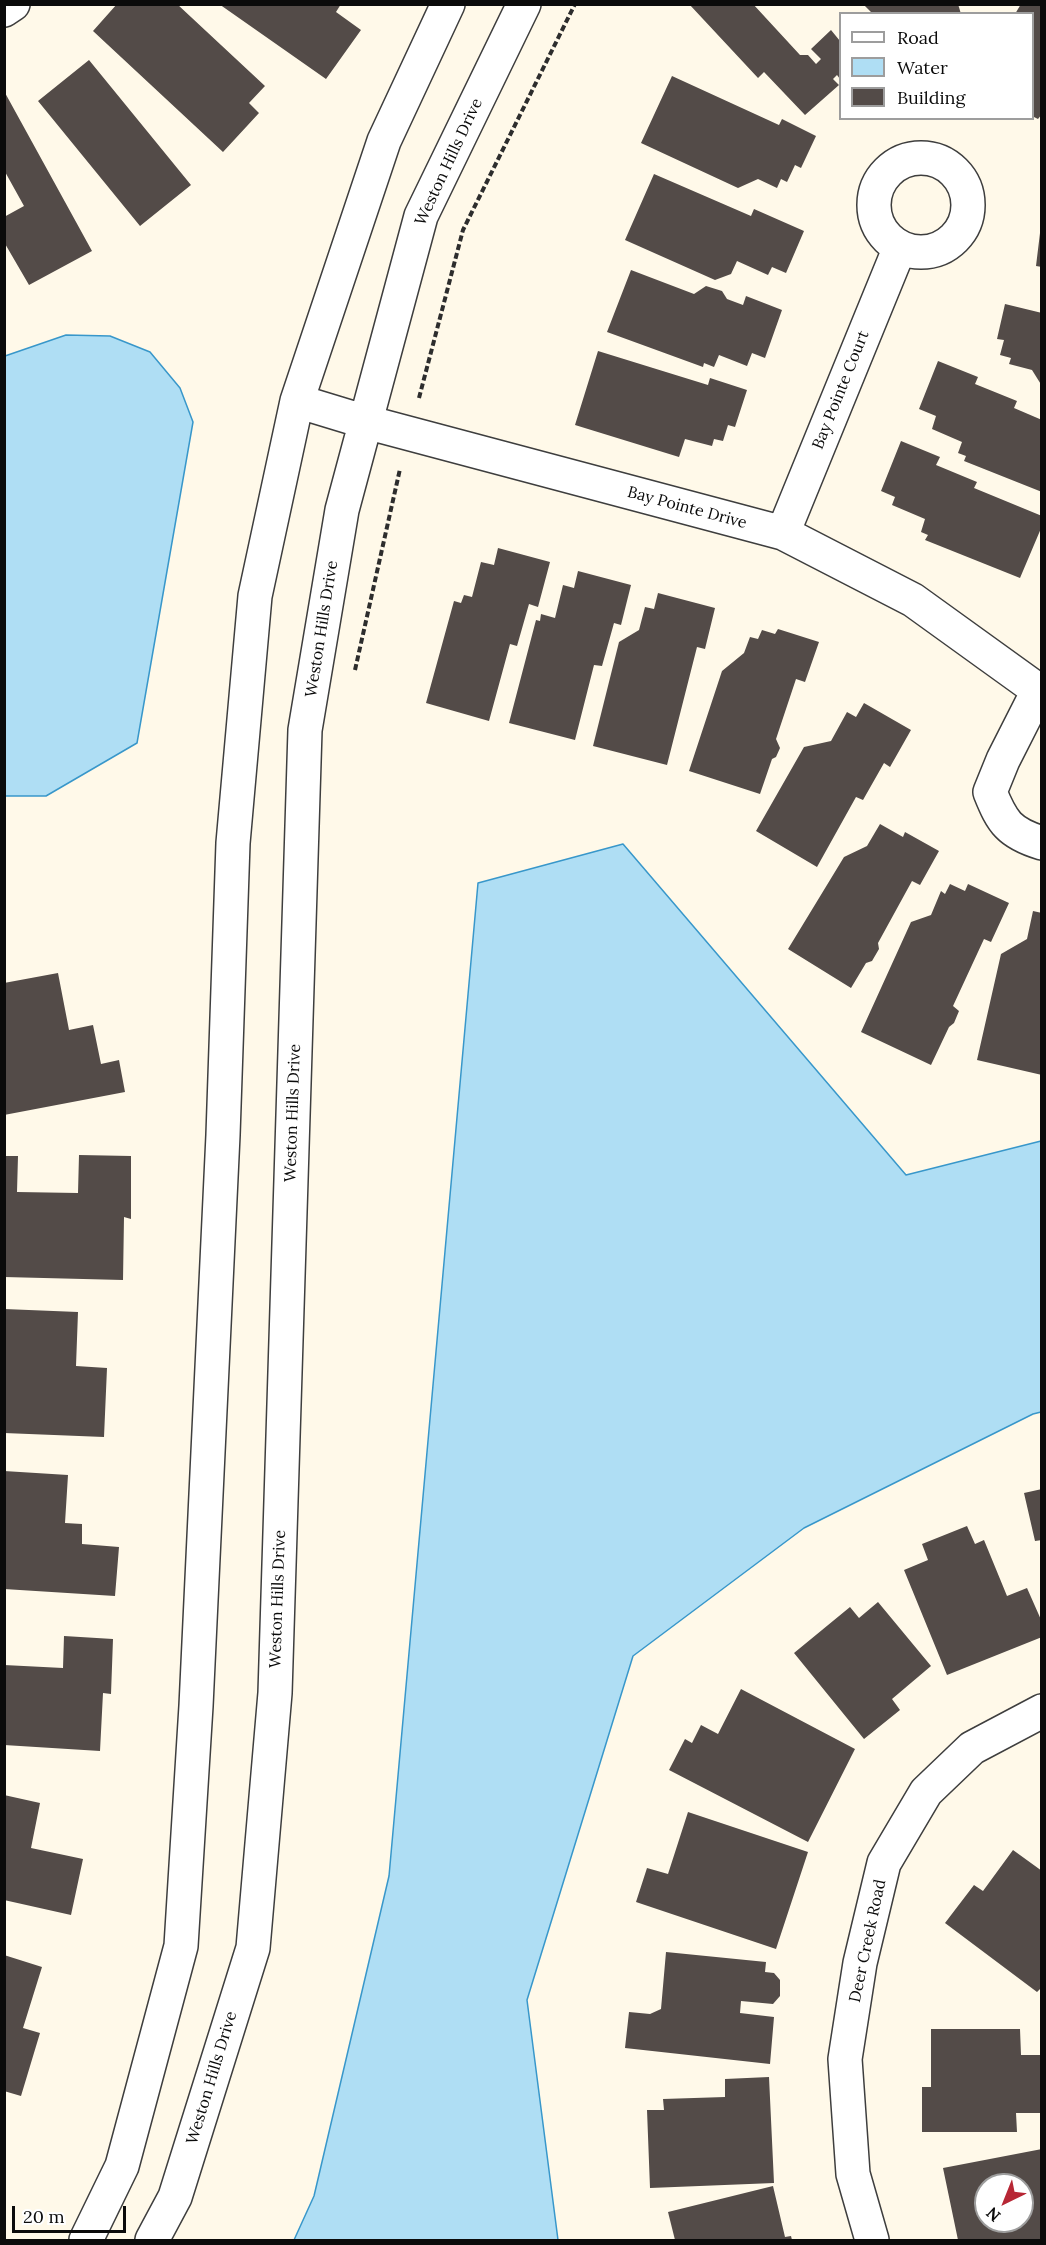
<!DOCTYPE html>
<html>
<head>
<meta charset="utf-8">
<style>
	body { margin:0 }
	#map { position:relative; width:1046px; height:2245px; overflow:hidden; background:#fff9e9; font-family:Lora,serif }
	canvas { display:block }
	.frame { position:absolute; inset:0; border:6px solid #0b0b0b; pointer-events:none }
	.legend { position:absolute; left:839px; top:12px; width:195px; height:108px; box-sizing:border-box; background:#fff; border:2px solid #9d9d9d; margin:0; padding:8px 10px; list-style:none; font-size:18px; color:#0b0b0b }
	.legend li { display:flex; align-items:center; gap:12px; height:30px }
	.legend b { width:30px; border:2px solid #9d9d9d }
	.north { position:absolute; left:974px; top:2173px; width:60px; height:60px; box-sizing:border-box; background:#fff; border:2px solid #9d9d9d; border-radius:50%; rotate:223deg; font-size:16px; font-weight:700; line-height:24px; text-align:center; color:#0b0b0b }
	.north::after { content:''; display:block; margin:auto; width:21px; height:27px; background:#b72735; clip-path:polygon(50% 0,100% 100%,50% 72%,0 100%) }
	.scale { position:absolute; left:12px; top:2206px; width:114px; height:27px; box-sizing:border-box; border:3px solid #0b0b0b; border-top:0; padding-left:8px; font-size:18px; line-height:21px; white-space:nowrap; color:#0b0b0b; -webkit-text-stroke:4px #fff; paint-order:stroke }
</style>
</head>
<body>
<div id="map">
<canvas width="1046" height="2245"></canvas>
<div class="frame"></div>
<ul class="legend">
<li><b style="height:8px;background:#fff"></b>Road</li>
<li><b style="height:16px;background:#afdef4"></b>Water</li>
<li><b style="height:16px;background:#534b48"></b>Building</li>
</ul>
<div class="north">N</div>
<div class="scale">20 m</div>
</div>
<script>
const context = document.querySelector('canvas').getContext('2d');
context.lineJoin = 'round';
function paint(path, color) {
  context.fillStyle = color;
  context.fill(path, 'evenodd');
}
function trace(path, color, width, dash) {
  context.strokeStyle = color;
  context.lineWidth = width;
  context.lineCap = dash ? 'butt' : 'round';
  context.setLineDash(dash || []);
  context.stroke(path);
}
function write(font, color, halo, rows, align = 'center') {
  context.font = font + ' Lora,serif';
  context.lineWidth = 6;
  context.setLineDash([]);
  context.textBaseline = 'middle';
  context.strokeStyle = halo;
  context.fillStyle = color;
  for (const [text, x, y, turn = 0] of rows) {
    context.save();
    context.translate(x, y);
    context.rotate((+turn || 0) * Math.PI / 180);
    context.textAlign = isNaN(turn) ? turn : align;
    if (halo) context.strokeText(text, 0, 0);
    context.fillText(text, 0, 0);
    context.restore();
  }
}
const water = new Path2D(`
	M 66,335 L 110,336 L 150,352 L 180,388 L 193,422 L 137,743 L 46,796 L 5,796 L 5,356 Z
	M 623,844 L 906,1175 L 1041,1141 L 1041,1412 L 1033,1414 L 804,1528 L 633,1656 L 527,2000 L 558,2240 L 294,2240 L 314,2196 L 389,1876 L 478,883 Z`);
paint(water, '#afdef4');
trace(water, '#3897ca', 1.5);
paint(new Path2D(`
	M 117,4 L 177,4 L 265,86 L 249,103 L 259,113 L 223,152 L 93,31 Z
	M 219,4 L 341,4 L 336,12 L 361,30 L 326,79 Z
	M 689,4 L 753,4 L 800,55 L 808,55 L 816,64 L 821,59 L 811,49 L 831,30 L 840,41 L 840,79 L 837,75 L 833,79 L 839,85 L 805,115 L 764,72 L 758,78 Z
	M 863,4 L 958,4 L 961,14 L 873,14 Z
	M 1021,4 L 1042,4 L 1042,114 L 1038,119 L 1032,116 L 1032,14 L 1015,14 Z
	M 89,60 L 191,185 L 140,226 L 38,101 Z
	M 672,76 L 779,125 L 782,119 L 816,136 L 801,168 L 795,165 L 787,182 L 781,179 L 777,188 L 758,179 L 738,188 L 641,143 Z
	M 4,91 L 92,251 L 29,285 L 4,242 L 4,217 L 24,206 L 4,170 Z
	M 654,174 L 751,216 L 754,209 L 804,231 L 786,273 L 772,267 L 768,275 L 737,261 L 731,274 L 715,280 L 625,240 Z
	M 1040,233 L 1042,233 L 1042,267 L 1036,266 Z
	M 631,270 L 694,294 L 706,286 L 722,291 L 727,299 L 743,305 L 746,296 L 782,310 L 765,358 L 752,353 L 747,366 L 719,355 L 714,367 L 704,363 L 703,367 L 607,332 Z
	M 1005,304 L 1042,313 L 1042,386 L 1032,370 L 1009,364 L 1011,358 L 1000,355 L 1004,340 L 997,339 Z
	M 598,351 L 708,385 L 710,378 L 747,390 L 735,427 L 728,425 L 723,441 L 714,439 L 712,446 L 685,439 L 679,457 L 575,425 Z
	M 938,361 L 978,377 L 975,384 L 1017,401 L 1014,408 L 1042,420 L 1042,492 L 964,461 L 966,456 L 958,453 L 962,442 L 932,429 L 936,416 L 919,409 Z
	M 901,441 L 940,457 L 936,465 L 977,482 L 974,488 L 1042,516 L 1042,526 L 1020,578 L 925,540 L 928,535 L 921,532 L 925,519 L 892,505 L 895,497 L 881,491 Z
	M 498,548 L 550,562 L 538,607 L 529,604 L 517,646 L 510,644 L 489,721 L 426,703 L 454,601 L 461,603 L 464,595 L 472,597 L 481,562 L 494,565 Z
	M 578,571 L 631,585 L 621,625 L 614,623 L 602,666 L 594,665 L 575,740 L 509,723 L 536,620 L 540,621 L 541,614 L 555,618 L 563,585 L 574,588 Z
	M 658,593 L 715,608 L 705,649 L 697,647 L 667,765 L 593,746 L 619,642 L 639,630 L 645,607 L 654,609 Z
	M 778,629 L 819,642 L 805,682 L 796,679 L 776,739 L 780,748 L 776,757 L 772,759 L 760,794 L 689,771 L 722,671 L 744,653 L 750,637 L 758,639 L 762,630 L 775,634 Z
	M 864,703 L 911,730 L 890,767 L 884,763 L 863,800 L 856,797 L 817,867 L 756,831 L 804,747 L 831,741 L 847,712 L 856,717 Z
	M 880,824 L 903,837 L 905,832 L 939,851 L 920,885 L 912,881 L 878,943 L 879,949 L 872,961 L 866,963 L 851,988 L 788,949 L 844,857 L 867,846 Z
	M 950,884 L 965,891 L 968,884 L 1009,903 L 991,942 L 984,939 L 953,1006 L 959,1011 L 954,1023 L 949,1027 L 931,1065 L 861,1032 L 911,922 L 931,915 L 941,891 L 945,894 Z
	M 1033,911 L 1042,913 L 1042,1075 L 977,1060 L 1001,954 L 1027,939 Z
	M 58,973 L 69,1030 L 93,1025 L 101,1064 L 119,1060 L 125,1092 L 4,1115 L 4,983 Z
	M 79,1155 L 131,1156 L 131,1219 L 124,1217 L 123,1280 L 4,1277 L 4,1156 L 18,1156 L 17,1192 L 78,1193 Z
	M 4,1309 L 78,1312 L 76,1366 L 107,1368 L 104,1437 L 4,1433 Z
	M 4,1471 L 68,1475 L 65,1523 L 82,1524 L 82,1544 L 119,1547 L 115,1596 L 4,1589 Z
	M 1042,1489 L 1042,1540 L 1035,1541 L 1024,1493 Z
	M 967,1526 L 975,1544 L 984,1540 L 1007,1596 L 1027,1588 L 1042,1622 L 1042,1637 L 947,1675 L 904,1570 L 928,1560 L 922,1544 Z
	M 878,1602 L 931,1666 L 892,1699 L 900,1710 L 864,1739 L 794,1653 L 850,1607 L 859,1618 Z
	M 64,1636 L 113,1639 L 111,1694 L 103,1693 L 100,1751 L 4,1745 L 4,1665 L 63,1668 Z
	M 741,1689 L 855,1749 L 808,1842 L 669,1770 L 685,1739 L 692,1743 L 701,1725 L 718,1734 Z
	M 4,1795 L 40,1803 L 31,1848 L 83,1859 L 71,1915 L 4,1900 Z
	M 688,1812 L 808,1852 L 776,1949 L 636,1902 L 647,1868 L 668,1874 Z
	M 1013,1850 L 1042,1871 L 1042,1987 L 1037,1992 L 945,1923 L 974,1885 L 983,1891 Z
	M 666,1952 L 766,1962 L 765,1972 L 774,1973 L 780,1980 L 780,1996 L 773,2004 L 741,2001 L 740,2013 L 774,2017 L 770,2064 L 625,2048 L 629,2012 L 650,2014 L 661,2009 Z
	M 4,1955 L 42,1967 L 23,2028 L 40,2033 L 21,2096 L 4,2091 Z
	M 931,2029 L 1020,2029 L 1021,2055 L 1040,2055 L 1041,2113 L 1016,2113 L 1017,2132 L 922,2132 L 922,2087 L 931,2087 Z
	M 769,2077 L 774,2183 L 650,2188 L 647,2110 L 664,2110 L 663,2099 L 725,2097 L 725,2079 Z
	M 1042,2149 L 1042,2240 L 958,2240 L 943,2168 ZM 986,2185 L 1022,2185 L 1022,2221 L 986,2221 Z
	M 773,2186 L 785,2237 L 791,2236 L 792,2240 L 675,2240 L 668,2212 Z`), '#534b48');
const street = new Path2D(`
	M 4,10 L 13,4
	M874 205a47 47 0 1 1 94 0a47 47 0 1 1-94 0Z
	M 297,401 L 366,422 L 783,533 L 913,600 L 1042,693
	M 783,533 L 900,247
	M 1038,691 L 1003,760 L 990,792 C 1002,822 1009,833 1042,843
	M 86,2240 L 122,2166 L 181,1946 L 196,1706 L 223,1135 L 233,843 L 255,596 L 297,401 L 384,141 L 448,4
	M 152,2240 L 175,2197 L 253,1948 L 275,1693 L 305,730 L 342,510 L 421,216 L 524,4
	M 872,2240 L 853,2174 L 845,2059 L 860,1963 L 884,1863 L 926,1792 L 972,1748 L 1042,1711`);
trace(street, '#3e3e3e', 36);
trace(new Path2D(`
	M 419,398 L 463,230 L 575,4
	M 355,670 L 400,469`), '#2d2d2d', 4, [6, 3]);
trace(street, '#fff', 33);
write('16px', '#0b0b0b', '#fff', [
	["Weston Hills Drive",449,162,-65],
	["Bay Pointe Court",841,390,-68],
	["Bay Pointe Drive",687,508,15],
	["Weston Hills Drive",322,629,-81],
	["Weston Hills Drive",293,1113,-88],
	["Weston Hills Drive",278,1599,-88],
	["Deer Creek Road",868,1941,-78],
	["Weston Hills Drive",212,2078,-73]
]);
</script>
</body>
</html>
